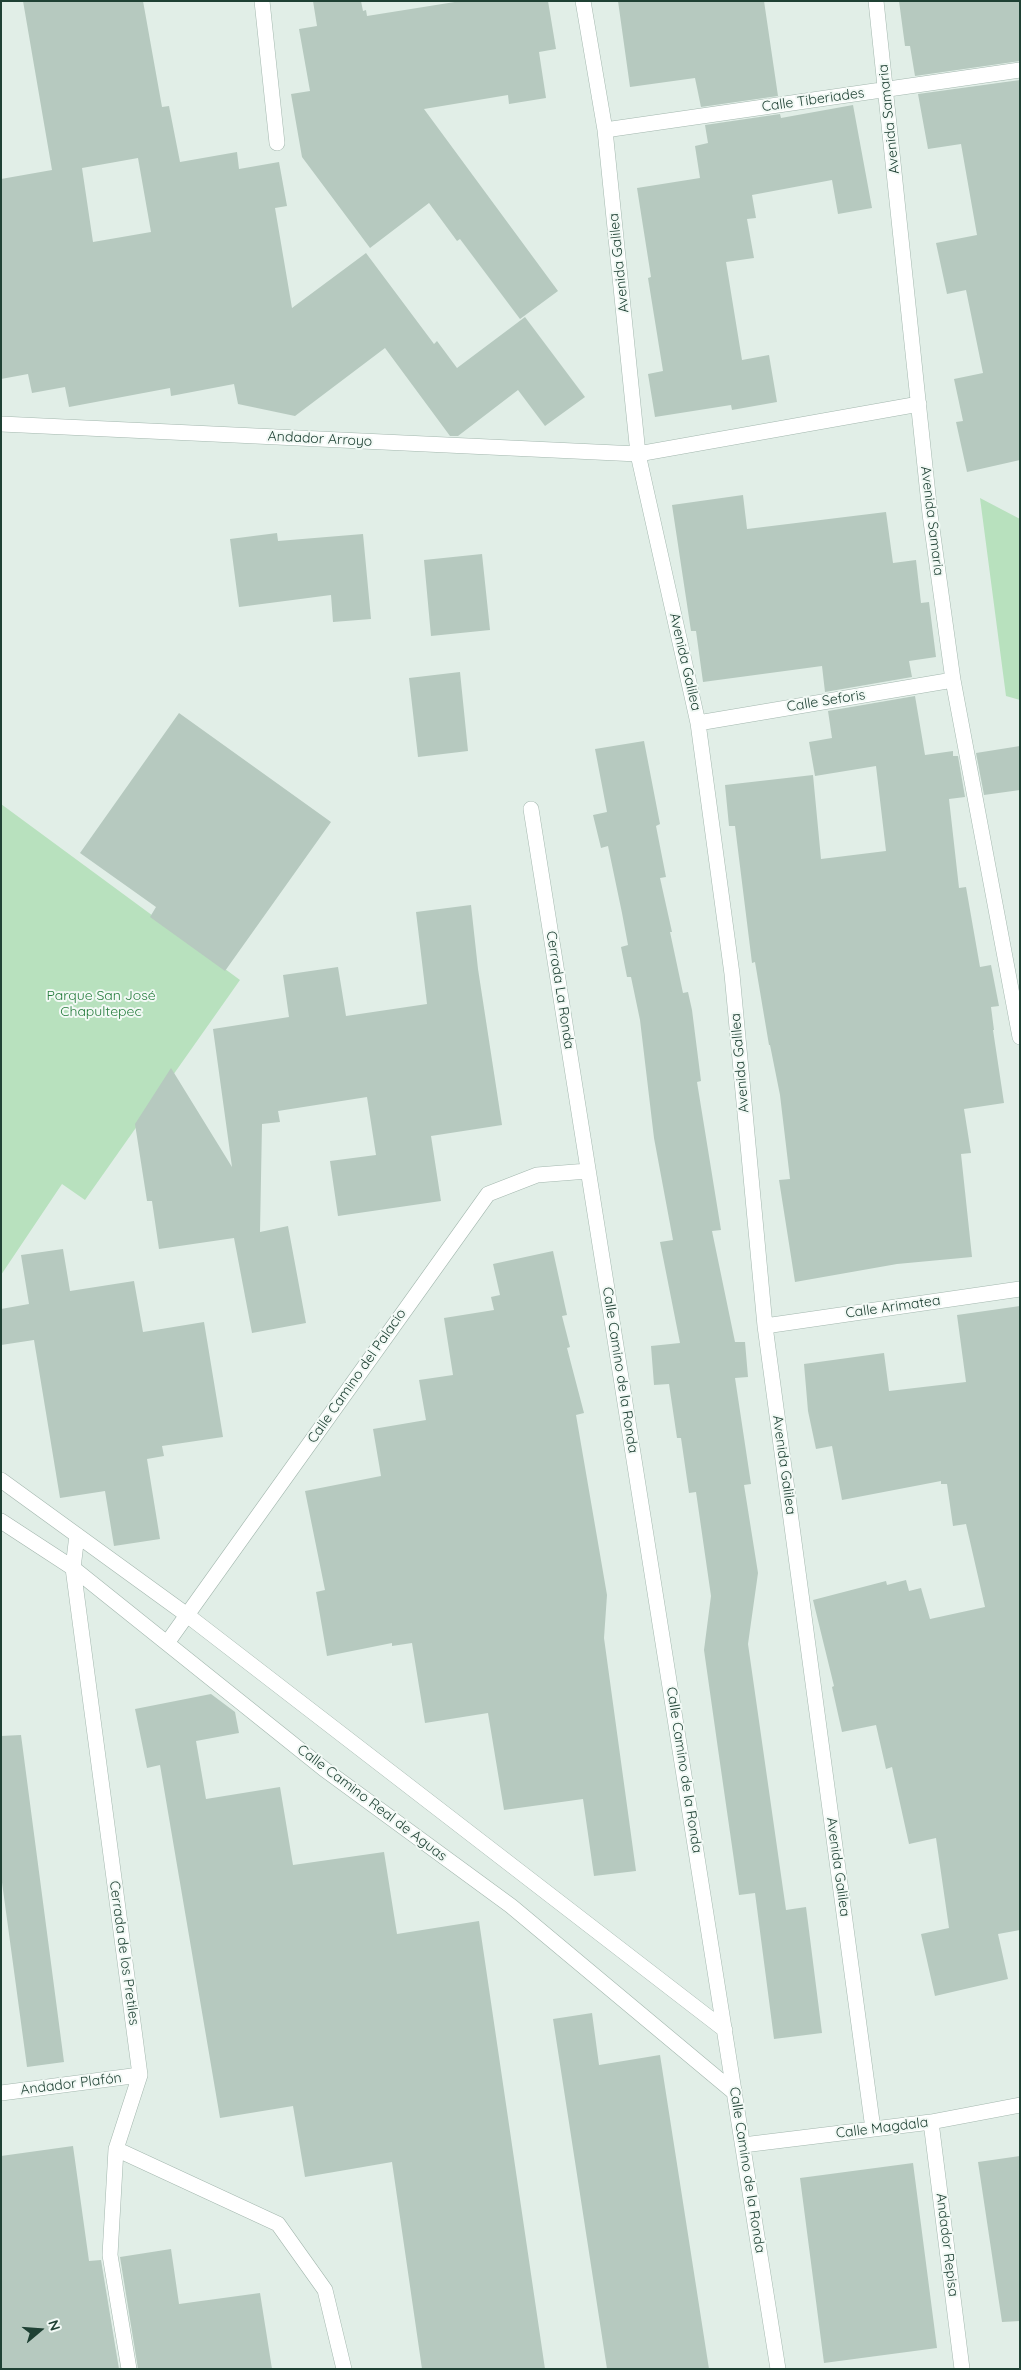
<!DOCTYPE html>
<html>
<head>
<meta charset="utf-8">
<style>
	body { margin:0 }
	#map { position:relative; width:1021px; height:2370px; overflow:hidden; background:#e1eee7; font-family:Quicksand,sans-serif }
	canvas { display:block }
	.frame { position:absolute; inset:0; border:2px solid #1f4134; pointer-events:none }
	.north { position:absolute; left:15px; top:2305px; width:50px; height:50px; -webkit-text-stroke:4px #f2f9f5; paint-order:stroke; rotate:72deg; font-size:14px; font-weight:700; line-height:20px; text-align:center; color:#1f4134 }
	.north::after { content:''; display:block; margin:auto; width:18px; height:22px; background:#1f4134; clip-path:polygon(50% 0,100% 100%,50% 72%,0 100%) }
</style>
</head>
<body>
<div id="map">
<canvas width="1021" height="2370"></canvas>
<div class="frame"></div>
<div class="north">N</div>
</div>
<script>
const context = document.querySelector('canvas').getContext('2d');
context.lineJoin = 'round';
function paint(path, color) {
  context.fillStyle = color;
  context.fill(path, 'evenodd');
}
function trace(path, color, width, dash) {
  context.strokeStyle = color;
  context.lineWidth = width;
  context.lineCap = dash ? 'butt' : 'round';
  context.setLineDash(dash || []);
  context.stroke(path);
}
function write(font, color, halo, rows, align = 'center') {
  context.font = font + ' Quicksand,sans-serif';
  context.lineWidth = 4;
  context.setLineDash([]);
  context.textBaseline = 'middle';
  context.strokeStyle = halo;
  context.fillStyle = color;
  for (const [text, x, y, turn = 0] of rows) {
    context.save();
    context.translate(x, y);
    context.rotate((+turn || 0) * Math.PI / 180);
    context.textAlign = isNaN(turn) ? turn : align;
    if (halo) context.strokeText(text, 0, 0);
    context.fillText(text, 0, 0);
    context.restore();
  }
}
paint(new Path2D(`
	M 980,498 L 1020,519 L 1020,700 L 1006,696 Z
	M 1,804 L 240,980 L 85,1200 L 62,1184 L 1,1275 Z`), '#b8e1be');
paint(new Path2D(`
	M 23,1 L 143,1 L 162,107 L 169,106 L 180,162 L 237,152 L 239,169 L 279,162 L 287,206 L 275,208 L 292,308 L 366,253 L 434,344 L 437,341 L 457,368 L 525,317 L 585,397 L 545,426 L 518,390 L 458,436 L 450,436 L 385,348 L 295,416 L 238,404 L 234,384 L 171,396 L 170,388 L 69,407 L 65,387 L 32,393 L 28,374 L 1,379 L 1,179 L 52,170 ZM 138,158 L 151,232 L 93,242 L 82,168 Z
	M 313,1 L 361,1 L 363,11 L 366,10 L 367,16 L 461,1 L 548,1 L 556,49 L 539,52 L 546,98 L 509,104 L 508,95 L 424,109 L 558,291 L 520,319 L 460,239 L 457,241 L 429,203 L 370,248 L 302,157 L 291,94 L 310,91 L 299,29 L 317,26 Z
	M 618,1 L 764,1 L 778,96 L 701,107 L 695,78 L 630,87 Z
	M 899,1 L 1020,1 L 1020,61 L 915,76 L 910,46 L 905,46 Z
	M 1020,80 L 1020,460 L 967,472 L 956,422 L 963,421 L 954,379 L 983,373 L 966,290 L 947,294 L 936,243 L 977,235 L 961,144 L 928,149 L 918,94 Z
	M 853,105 L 872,208 L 838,214 L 832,180 L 752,195 L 756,218 L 747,219 L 754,258 L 726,262 L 742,360 L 769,355 L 777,402 L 732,410 L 731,405 L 655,417 L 648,374 L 663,371 L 648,278 L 651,277 L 637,188 L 700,178 L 695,146 L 708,143 L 705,125 L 780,114 L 781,118 Z
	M 743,495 L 747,529 L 886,512 L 893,563 L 916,560 L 921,603 L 929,602 L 936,657 L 909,661 L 912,677 L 825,692 L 822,666 L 703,682 L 696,631 L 691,631 L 672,505 Z
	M 277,533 L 278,541 L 363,534 L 371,619 L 333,622 L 331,595 L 239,607 L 230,539 Z
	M 482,554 L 490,630 L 431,636 L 424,560 Z
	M 460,672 L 468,751 L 418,757 L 409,678 Z
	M 915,696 L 925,755 L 953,751 L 953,756 L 958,756 L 965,797 L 949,799 L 959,888 L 966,887 L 980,967 L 991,965 L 999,1006 L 991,1007 L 994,1030 L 993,1030 L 1004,1103 L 964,1109 L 971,1153 L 961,1154 L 972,1257 L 897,1264 L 795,1282 L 779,1180 L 790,1179 L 780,1095 L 770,1045 L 769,1045 L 755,962 L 752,963 L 735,826 L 729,826 L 725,785 L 813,775 L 821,859 L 886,851 L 876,766 L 815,776 L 809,742 L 832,738 L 828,711 Z
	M 179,713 L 331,822 L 225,971 L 150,917 L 156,907 L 80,853 Z
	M 644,741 L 660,824 L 656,826 L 666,877 L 660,878 L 672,932 L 670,932 L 683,993 L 688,992 L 692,1010 L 701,1081 L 697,1082 L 721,1230 L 712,1231 L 735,1342 L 745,1342 L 748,1377 L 735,1378 L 751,1484 L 744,1485 L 758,1573 L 748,1644 L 786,1910 L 806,1907 L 822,2033 L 774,2039 L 755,1893 L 739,1895 L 718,1749 L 704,1650 L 711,1596 L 696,1492 L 689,1493 L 681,1438 L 677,1438 L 669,1384 L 654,1385 L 651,1346 L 680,1343 L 660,1242 L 673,1240 L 654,1138 L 640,1020 L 631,977 L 627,977 L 621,947 L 628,945 L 622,913 L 608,846 L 601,848 L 593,815 L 607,812 L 595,749 Z
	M 1020,746 L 1020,790 L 984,795 L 976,753 Z
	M 471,905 L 478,969 L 502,1125 L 431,1136 L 441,1201 L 338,1216 L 330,1161 L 376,1155 L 367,1097 L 278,1111 L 280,1122 L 262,1124 L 260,1232 L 288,1226 L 306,1323 L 252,1333 L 234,1238 L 159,1249 L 152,1201 L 147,1201 L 135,1124 L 171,1068 L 232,1167 L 213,1029 L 289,1017 L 283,975 L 338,967 L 346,1016 L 427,1004 L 416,912 Z
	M 63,1249 L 70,1291 L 134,1281 L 143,1332 L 204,1322 L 223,1437 L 162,1446 L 164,1456 L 147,1459 L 160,1539 L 114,1546 L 105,1491 L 60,1498 L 34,1340 L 1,1345 L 1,1309 L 29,1304 L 21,1255 Z
	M 553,1251 L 567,1315 L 562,1316 L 570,1347 L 567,1348 L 584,1413 L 576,1415 L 607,1595 L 604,1638 L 636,1871 L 594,1876 L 583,1799 L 504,1810 L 488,1713 L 425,1723 L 412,1643 L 392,1646 L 392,1643 L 327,1656 L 316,1592 L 325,1590 L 305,1491 L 381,1476 L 373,1429 L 426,1420 L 419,1380 L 453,1375 L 444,1318 L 494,1310 L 491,1297 L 500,1295 L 493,1264 Z
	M 1020,1306 L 1020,1930 L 998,1934 L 1008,1979 L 935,1996 L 921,1934 L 949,1928 L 936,1838 L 909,1844 L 892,1767 L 886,1769 L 876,1725 L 842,1732 L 832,1687 L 834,1686 L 813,1600 L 886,1581 L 887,1585 L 906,1580 L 909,1591 L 921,1588 L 930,1619 L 985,1607 L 966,1524 L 953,1526 L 947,1484 L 941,1484 L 941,1481 L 842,1500 L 832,1446 L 816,1449 L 808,1411 L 804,1364 L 884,1353 L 889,1391 L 966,1382 L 957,1315 Z
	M 211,1694 L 235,1712 L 239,1733 L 196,1741 L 206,1799 L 280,1787 L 293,1865 L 384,1852 L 397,1934 L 479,1921 L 545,2369 L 422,2369 L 392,2162 L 305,2177 L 293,2106 L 220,2118 L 160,1765 L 147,1768 L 135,1709 Z
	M 21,1735 L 64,2062 L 27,2067 L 1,1875 L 1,1736 Z
	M 592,2013 L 599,2065 L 660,2055 L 709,2369 L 607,2369 L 553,2019 Z
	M 73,2146 L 89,2261 L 101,2260 L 119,2369 L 1,2369 L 1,2156 Z
	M 1020,2156 L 1020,2321 L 1002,2322 L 978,2162 Z
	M 913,2163 L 937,2348 L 824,2363 L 800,2178 Z
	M 171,2249 L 179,2304 L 260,2293 L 272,2369 L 138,2369 L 120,2257 Z`), '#b6c9bf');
const minor = new Path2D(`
	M 262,1 L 277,143
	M 583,1 L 605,130 L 638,454 L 698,723 L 732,974 L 765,1326 L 873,2129
	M 876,1 L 930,514 L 953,680 L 1020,1037
	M 605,130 L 1020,70
	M 1,424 L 638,454 L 919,404
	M 698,723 L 953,680
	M 531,809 L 778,2369
	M 765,1326 L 1020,1289
	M 1,1480 L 187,1615 L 725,2030
	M 1,1521 L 73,1568 L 324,1769 L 511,1906 L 735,2093
	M 77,1535 L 73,1568 L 140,2075 L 116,2149 L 110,2255 L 129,2369
	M 167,1643 L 488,1194 L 537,1175 L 588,1171
	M 1,2093 L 140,2075
	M 931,2122 L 962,2369
	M 743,2145 L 931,2122 L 1020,2105
	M 116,2149 L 278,2224 L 325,2290 L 344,2369`);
trace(minor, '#a3b7ae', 16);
trace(minor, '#fff', 15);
write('14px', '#1f4134', '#f2f9f5', [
	["Calle Tiberiades",813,100,-8],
	["Avenida Samaria",889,119,-96],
	["Avenida Galilea",619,263,-96],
	["Andador Arroyo",320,439,3],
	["Avenida Samaria",932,521,83],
	["Avenida Galilea",685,662,77],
	["Calle Seforis",826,701,-9],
	["Cerrada La Ronda",560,990,81],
	["Avenida Galilea",740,1063,-95],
	["Calle Arimatea",893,1307,-8],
	["Calle Camino de la Ronda",620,1370,81],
	["Calle Camino del Palacio",357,1376,-55],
	["Avenida Galilea",784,1465,82],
	["Calle Camino de la Ronda",684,1770,81],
	["Calle Camino Real de Aguas",372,1803,37],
	["Avenida Galilea",838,1867,82],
	["Cerrada de los Pretiles",124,1953,82],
	["Andador Plafón",71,2084,-7],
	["Calle Magdala",882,2128,-7],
	["Calle Camino de la Ronda",747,2170,81],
	["Andador Repisa",947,2245,83]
]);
write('14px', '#257c3c', '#f2f9f5', [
	["Parque San José",101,996],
	["Chapultepec",101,1012]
]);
</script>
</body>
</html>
